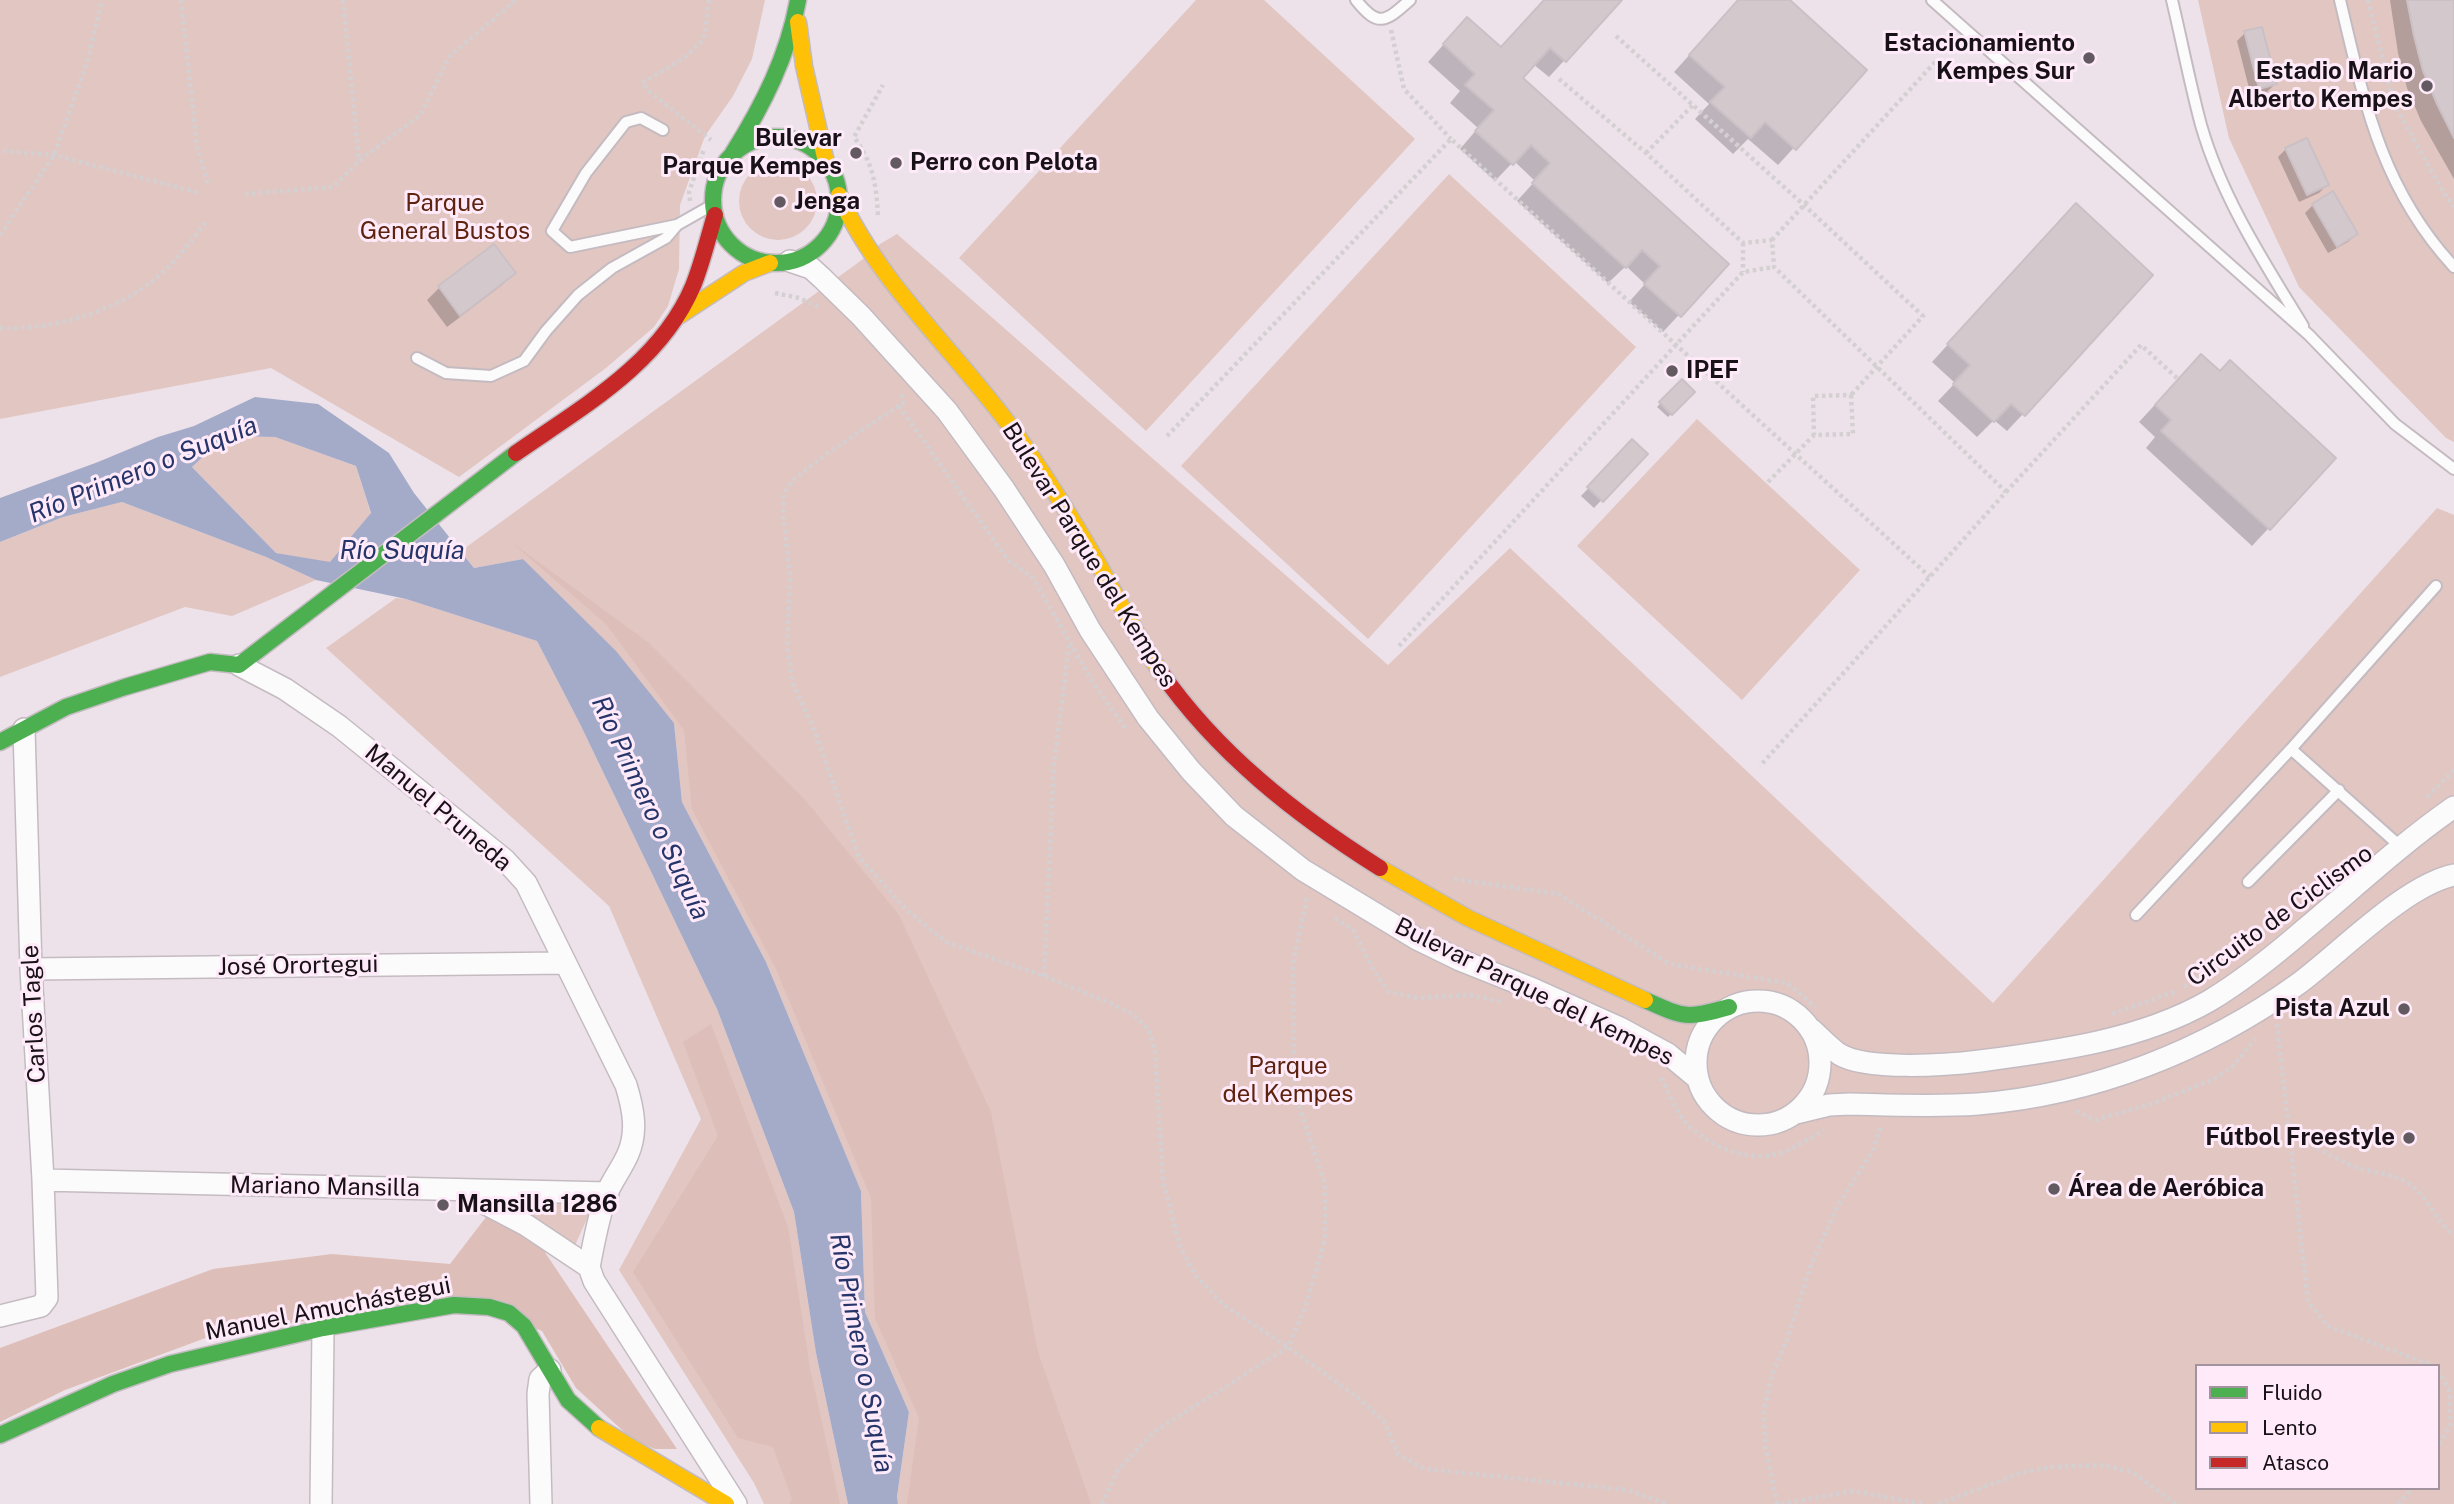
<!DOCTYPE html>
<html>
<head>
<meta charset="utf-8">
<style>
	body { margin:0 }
	#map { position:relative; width:2454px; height:1504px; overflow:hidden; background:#ede2ea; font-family:"Public Sans",sans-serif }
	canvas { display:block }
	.legend { position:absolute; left:2195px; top:1364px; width:245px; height:126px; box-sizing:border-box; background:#ffeafa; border:2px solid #a3939f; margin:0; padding:9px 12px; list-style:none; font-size:21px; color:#181117 }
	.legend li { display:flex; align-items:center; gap:14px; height:35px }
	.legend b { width:35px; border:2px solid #a3939f }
</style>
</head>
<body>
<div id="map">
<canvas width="2454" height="1504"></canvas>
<ul class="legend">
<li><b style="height:9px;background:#4caf50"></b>Fluido</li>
<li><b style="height:9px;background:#ffc107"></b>Lento</li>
<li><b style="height:9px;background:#c62828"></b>Atasco</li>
</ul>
</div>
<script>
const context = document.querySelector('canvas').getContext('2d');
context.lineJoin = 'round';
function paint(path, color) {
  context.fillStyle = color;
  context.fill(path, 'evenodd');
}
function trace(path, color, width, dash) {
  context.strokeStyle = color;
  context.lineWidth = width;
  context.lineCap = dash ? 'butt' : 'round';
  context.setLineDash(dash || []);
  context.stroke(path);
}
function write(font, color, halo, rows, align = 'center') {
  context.font = font + ' "Public Sans",sans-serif';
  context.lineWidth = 6;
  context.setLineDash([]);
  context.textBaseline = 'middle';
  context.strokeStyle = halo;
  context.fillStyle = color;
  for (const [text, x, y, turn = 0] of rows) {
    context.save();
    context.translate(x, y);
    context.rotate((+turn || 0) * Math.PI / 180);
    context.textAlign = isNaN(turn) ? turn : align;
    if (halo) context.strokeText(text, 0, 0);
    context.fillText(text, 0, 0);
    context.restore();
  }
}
paint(new Path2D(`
	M 0,0 L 765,0 L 752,59 L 733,96 L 705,136 L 680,205 L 679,269 L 668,306 L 654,327 L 606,368 L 459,477 L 271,368 L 0,419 Z
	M 1196,0 L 1264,0 L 1415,139 L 1146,431 L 959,258 Z
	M 2198,0 L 2454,0 L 2454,442 L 2446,438 L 2299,287 L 2229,138 Z
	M739 201a39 39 0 1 1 78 0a39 39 0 1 1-78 0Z
	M 1449,174 L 1636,347 L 1368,639 L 1181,466 Z
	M 897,234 L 1388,665 L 1510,548 L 1993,1003 L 2437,508 L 2454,515 L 2454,1504 L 898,1504 L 897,1498 L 909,1412 L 865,1312 L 861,1191 L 766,962 L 682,802 L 674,723 L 615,651 L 523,559 L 474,568 L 461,551 L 870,254 L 880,244 ZM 2197,1366 L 2438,1366 L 2438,1488 L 2197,1488 Z
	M 1697,419 L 1860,570 L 1742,700 L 1577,546 Z
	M 225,436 L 275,437 L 356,466 L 371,514 L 330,563 L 276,553 L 192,467 Z
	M 122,502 L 266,557 L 316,580 L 232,616 L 185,607 L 0,677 L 0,542 L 63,517 Z
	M 396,598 L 406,599 L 537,641 L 580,724 L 717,1009 L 794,1212 L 816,1353 L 848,1504 L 764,1504 L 754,1483 L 619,1270 L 701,1119 L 609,906 L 326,648 Z
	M 487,1197 L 595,1201 L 572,1252 Z`), '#e1c6c2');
paint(new Path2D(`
	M 511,542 L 649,643 L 807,802 L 899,915 L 991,1112 L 1038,1352 L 1091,1504 L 907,1504 L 919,1418 L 875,1318 L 871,1198 L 776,969 L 692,809 L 684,730 L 606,624 Z
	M 711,1024 L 788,1227 L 810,1368 L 840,1504 L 789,1504 L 792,1499 L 773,1447 L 738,1438 L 633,1272 L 718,1136 L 683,1042 Z
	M 493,1208 L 538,1242 L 677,1449 L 655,1449 L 633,1440 L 576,1388 L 542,1331 L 458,1297 L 211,1336 L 65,1390 L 0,1422 L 0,1348 L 213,1269 L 332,1254 L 450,1264 Z`), '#debeb8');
paint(new Path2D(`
	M 255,397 L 318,404 L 389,453 L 414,493 L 474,568 L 523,559 L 616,651 L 674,723 L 682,802 L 766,962 L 861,1191 L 865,1312 L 909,1412 L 897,1497 L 898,1504 L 848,1504 L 816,1353 L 794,1212 L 717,1009 L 580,724 L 537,641 L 406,599 L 316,580 L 266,557 L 122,502 L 63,517 L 0,542 L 0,498 L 98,462 L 158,437 L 194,426 ZM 225,436 L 275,437 L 356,466 L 371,513 L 330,562 L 276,553 L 192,467 Z`), '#a4abc9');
paint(new Path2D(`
	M 1544,0 L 1620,0 L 1549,77 L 1533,64 L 1521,78 L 1726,264 L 1663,332 L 1629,302 L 1645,284 L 1626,266 L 1608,283 L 1517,201 L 1535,181 L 1514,161 L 1495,181 L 1460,149 L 1478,128 L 1450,103 L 1460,91 L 1428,62 L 1451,36 L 1500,49 Z
	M 1739,0 L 1787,0 L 1865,70 L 1778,165 L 1748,139 L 1733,154 L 1695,119 L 1709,104 L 1674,72 Z
	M 2390,0 L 2454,0 L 2454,179 L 2421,121 L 2407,88 L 2398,53 Z
	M 2245,33 L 2275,84 L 2267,92 L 2251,96 L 2237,41 Z
	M 2286,149 L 2327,185 L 2319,193 L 2299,202 L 2278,157 Z
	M 2313,205 L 2356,234 L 2348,242 L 2328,253 L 2305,213 Z
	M 2059,222 L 2023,414 L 2007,431 L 1994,420 L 1977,437 L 1938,401 L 1955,383 L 1932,362 Z
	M 514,273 L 502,285 L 447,327 L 427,300 L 439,288 Z
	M 2185,372 L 2220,373 L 2334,458 L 2252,546 L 2146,448 L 2155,437 L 2139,422 Z
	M 1682,381 L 1693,392 L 1668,417 L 1657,407 Z
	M 1632,442 L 1645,454 L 1594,508 L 1581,496 Z`), '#0003');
const building = new Path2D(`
	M 1544,0 L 1622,0 L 1566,62 L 1550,48 L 1523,78 L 1729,264 L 1681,317 L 1644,284 L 1660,266 L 1642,250 L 1626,268 L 1532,183 L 1550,163 L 1531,145 L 1513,165 L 1475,131 L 1494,110 L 1465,85 L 1475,74 L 1443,44 L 1467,17 L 1501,47 Z
	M 1738,0 L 1790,0 L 1867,70 L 1796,150 L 1765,122 L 1751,138 L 1710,102 L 1725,87 L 1689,55 Z
	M 2407,0 L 2454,0 L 2454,138 L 2437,104 L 2423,71 L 2414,36 Z
	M 2262,27 L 2277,84 L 2259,89 L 2244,31 Z
	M 2307,138 L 2329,185 L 2307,195 L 2285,148 Z
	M 2333,191 L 2358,234 L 2337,247 L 2312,204 Z
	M 2076,203 L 2153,275 L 2025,416 L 2011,404 L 1994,422 L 1953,384 L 1970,365 L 1947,344 Z
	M 494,244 L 516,273 L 460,316 L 438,286 Z
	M 2201,354 L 2220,371 L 2230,360 L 2336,458 L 2270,530 L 2161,431 L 2171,420 L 2155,405 Z
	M 1682,379 L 1695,392 L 1672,415 L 1659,402 Z
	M 1632,439 L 1648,454 L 1603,502 L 1587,487 Z`);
paint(building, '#d3c9cd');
trace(building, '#cac0c5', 2);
const lane = new Path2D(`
	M 1356,0 C 1379,29 1386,21 1410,0
	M 1932,0 L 2309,335 L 2395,424 L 2454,469
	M 2172,0 C 2182,42 2190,84 2201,125 C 2222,198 2264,262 2303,326
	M 2340,0 C 2364,101 2381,188 2454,267
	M 663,130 L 641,118 L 626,122 L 586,173 L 552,231 L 570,247 L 677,225 L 707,208
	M 417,358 L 446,373 L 491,376 L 524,361 L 546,331 L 578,295 L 612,268 L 666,238 L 677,225
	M 2291,749 L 2401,847
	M 2248,882 L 2339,790
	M 2136,915 L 2291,749 L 2436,586`);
const street = new Path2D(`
	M 790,261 L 811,268 L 822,278 L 861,316 L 947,411 L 1004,489 L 1054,565 L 1090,630 L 1148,718 L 1191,771 L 1234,816 L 1303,870 L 1417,939 L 1460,960 L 1533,989 L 1620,1028 L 1668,1054 L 1697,1078
	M 239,665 L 285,689 L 339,726 L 505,860 L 526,883 L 626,1085 C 633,1108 638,1131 628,1154 C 622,1168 613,1179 607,1193 C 598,1217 594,1242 589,1267
	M 31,969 L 565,963
	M1696 1063a62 62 0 1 1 124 0a62 62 0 1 1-124 0Z
	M 1811,1029 C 1820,1037 1829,1047 1839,1054 C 1866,1071 1948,1065 1980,1061 C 2057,1051 2141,1040 2209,1001 C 2244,980 2276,954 2306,928 C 2355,887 2402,843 2454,807
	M 1796,1113 L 1829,1105 L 1850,1104 C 1892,1105 1935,1107 1978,1104 C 2092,1095 2205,1051 2298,984 C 2340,953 2405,885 2454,875
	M 43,1180 L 608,1193
	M 465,1193 L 526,1225 L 589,1267
	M 589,1267 L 594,1281 L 736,1504
	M 0,1316 L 41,1306 L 47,1298 L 43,1180 L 31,969 L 24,729
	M 321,1504 L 323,1328
	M 541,1504 L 538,1394 L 540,1379 L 550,1370`);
const fast = new Path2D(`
	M713 200a63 63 0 1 1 126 0a63 63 0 1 1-126 0Z
	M 733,153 C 763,105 788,56 798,0
	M 0,742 L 66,707 L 125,687 L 210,662 L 239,665 L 516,453
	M 1645,1000 C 1685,1018 1686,1019 1729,1007
	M 0,1435 L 113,1384 L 170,1364 L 323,1328 L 454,1305 L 489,1307 L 509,1313 L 524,1326 L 568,1400 L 599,1428`);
const slow = new Path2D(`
	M 798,22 L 804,66 L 826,162
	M 839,195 C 880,286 959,354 1016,434 C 1045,475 1071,517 1096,560 C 1117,597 1136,636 1160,671
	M 680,315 L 744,273 L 770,263
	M 1380,868 L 1468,918 L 1645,1000
	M 599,1428 L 726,1504`);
const jam = new Path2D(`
	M 516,453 C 582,407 660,364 693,286 C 702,264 708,238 715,215
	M 1160,671 C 1217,753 1296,815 1380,868`);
trace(lane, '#c4bbc1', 14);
trace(street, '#c4bbc1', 24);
trace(fast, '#c4bbc1', 19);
trace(slow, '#c4bbc1', 19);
trace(jam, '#c4bbc1', 19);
trace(new Path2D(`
	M 181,0 L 197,146 L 208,184
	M 343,0 L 359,161
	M 709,0 L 704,39 L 683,59 L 642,83 L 650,92 L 711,140
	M 2368,0 L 2394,104 L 2444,193 L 2454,207
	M 1391,30 L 1404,89 L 1451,139
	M 1616,36 L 1804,205 L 1923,316 L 1851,395
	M 1559,79 L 1646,153 L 1743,243 L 1772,240 L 1774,267 L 2006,492 L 1760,766
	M 3,151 L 54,155 L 200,193
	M 1646,153 L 1693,105
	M 245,194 L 333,187 L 359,161 L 421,114 L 449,57 L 516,0
	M 690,201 L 689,192 L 704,149
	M 878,215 C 876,182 873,164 854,137 L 883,85
	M 0,235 L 54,155 L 87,63 L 102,0
	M 1772,240 L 1937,60
	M 1743,243 L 1743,272
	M 775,293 L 799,298 L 819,307
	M 0,328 C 46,331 110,313 147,285 C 170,269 189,244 206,222
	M 902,394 L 903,403 L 826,454 L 792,481 L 784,494 L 783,512 L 790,577 L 787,647 L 793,684 L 814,729 L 859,857 L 907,910 L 946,942 L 1044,976 L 1110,1003 L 1133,1014 L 1149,1030 L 1155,1051 L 1163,1181 L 1180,1247 L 1196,1276 L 1224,1305 L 1288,1347 L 1356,1396 L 1384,1421 L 1398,1454 L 1425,1469 L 1628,1490 L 1668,1504
	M 1851,395 L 1853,434 L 1814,435 L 1813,396 Z
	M 899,406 L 1007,559 L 1033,578 L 1095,686 L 1127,730
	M 1167,436 L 1451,139 L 1930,577
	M 1768,482 L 1814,435
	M 2006,492 L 2141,345 L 2178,379
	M 1399,646 L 1743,272 L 1774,267
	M 2427,797 L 2454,770
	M 1454,879 L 1558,894 L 1670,964 L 1787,983 L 1816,1007
	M 1335,918 L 1353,930 L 1373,969 L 1389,992 L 1418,998 L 1470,995 L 1503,1002
	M 1044,976 L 1054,764 L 1069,646
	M 2184,987 L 2299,903
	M 2112,1014 L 2177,991
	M 2277,1024 L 2289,1131 C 2309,1143 2329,1156 2351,1165 C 2369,1173 2390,1172 2408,1183 C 2428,1195 2435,1221 2454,1235
	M 1661,1078 C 1670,1093 1676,1114 1689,1126 C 1712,1147 1749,1163 1780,1153 C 1796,1148 1810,1138 1824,1130
	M 2076,1111 L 2095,1120 L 2151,1104 L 2214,1079 L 2232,1067 L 2255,1039
	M 2289,1131 L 2308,1302 L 2328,1326 L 2434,1366
	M 2438,1370 L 2449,1389 L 2451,1424 L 2438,1446
	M 1102,1504 L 1118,1470 L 1154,1432 L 1288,1347 L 1305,1308 L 1325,1240 L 1325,1185 L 1294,1090 L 1293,963 L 1307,897
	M 1777,1504 L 1765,1444 L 1764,1409 L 1772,1375 L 1788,1337 L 1811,1265 L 1837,1207 L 1872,1152 L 1881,1126
	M 1781,1504 L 1853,1491 L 1923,1504
	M 1938,1504 L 2024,1472 L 2052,1467 L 2102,1465 L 2132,1472 L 2176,1504
	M 2398,1504 L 2413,1488`), '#d4d0d2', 4.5, [3.5, 3.5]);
trace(lane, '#fcfbfc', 10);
trace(street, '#fcfbfc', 21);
trace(fast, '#4caf50', 16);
trace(slow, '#ffc107', 16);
trace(jam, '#c62828', 16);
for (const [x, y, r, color] of [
	[2089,58,7,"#635a61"],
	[2427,86,7,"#635a61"],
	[856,153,7,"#635a61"],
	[896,163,7,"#635a61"],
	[780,202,7,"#635a61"],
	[1672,371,7,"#635a61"],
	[2404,1009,7,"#635a61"],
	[2409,1138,7,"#635a61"],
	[2054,1189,7,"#635a61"],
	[443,1205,7,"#635a61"]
]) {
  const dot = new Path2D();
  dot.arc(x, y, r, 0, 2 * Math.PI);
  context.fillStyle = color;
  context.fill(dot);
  trace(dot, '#ffeafa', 2.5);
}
write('bold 24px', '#181117', '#ffeafa', [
	["Estacionamiento",2075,44],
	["Kempes Sur",2075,72],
	["Estadio Mario",2413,72],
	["Alberto Kempes",2413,100],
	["Bulevar",842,139],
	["Parque Kempes",842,167],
	["Perro con Pelota",910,163,"left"],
	["Jenga",794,202,"left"],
	["IPEF",1686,371,"left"],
	["Pista Azul",2390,1009],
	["Fútbol Freestyle",2395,1138],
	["Área de Aeróbica",2068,1189,"left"],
	["Mansilla 1286",457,1205,"left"]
], 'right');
write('24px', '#5e230e', '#ffeafa', [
	["Parque",445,204],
	["General Bustos",445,232],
	["Parque",1288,1067],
	["del Kempes",1288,1095]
]);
write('24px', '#181117', '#ffeafa', [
	["Bulevar Parque del Kempes",1089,555,58],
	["Manuel Pruneda",438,808,40],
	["Circuito de Ciclismo",2280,916,-36],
	["José Orortegui",298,966,-1],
	["Bulevar Parque del Kempes",1534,992,26],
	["Carlos Tagle",34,1014,-93],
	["Mariano Mansilla",325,1187,1],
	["Manuel Amuchástegui",328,1309,-11]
]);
write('italic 26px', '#263569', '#ffeafa', [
	["Río Primero o Suquía",143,470,-22],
	["Río Suquía",402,551],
	["Río Primero o Suquía",650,808,65],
	["Río Primero o Suquía",861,1353,79]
]);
</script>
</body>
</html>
